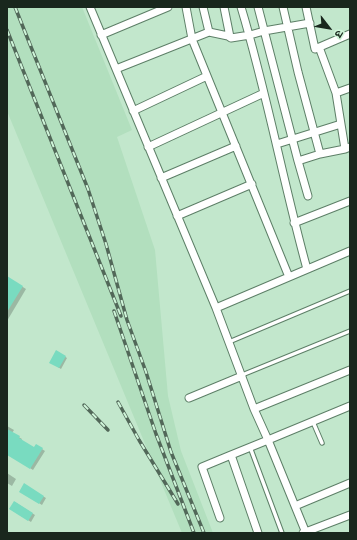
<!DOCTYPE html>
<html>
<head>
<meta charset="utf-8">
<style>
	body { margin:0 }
	#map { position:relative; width:357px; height:540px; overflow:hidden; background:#c2e7cc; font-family:"Playfair Display","Noto Sans Devanagari",serif }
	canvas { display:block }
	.frame { position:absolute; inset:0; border:8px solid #19271d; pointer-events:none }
	.north { position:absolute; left:309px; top:8px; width:40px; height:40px; -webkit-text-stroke:3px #cff5d9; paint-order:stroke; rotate:121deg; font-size:11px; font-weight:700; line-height:16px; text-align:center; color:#19271d }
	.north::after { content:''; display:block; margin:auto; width:14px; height:18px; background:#19271d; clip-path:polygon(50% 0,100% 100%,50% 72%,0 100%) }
</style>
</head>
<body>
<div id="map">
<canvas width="357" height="540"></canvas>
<div class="frame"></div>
<div class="north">उ</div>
</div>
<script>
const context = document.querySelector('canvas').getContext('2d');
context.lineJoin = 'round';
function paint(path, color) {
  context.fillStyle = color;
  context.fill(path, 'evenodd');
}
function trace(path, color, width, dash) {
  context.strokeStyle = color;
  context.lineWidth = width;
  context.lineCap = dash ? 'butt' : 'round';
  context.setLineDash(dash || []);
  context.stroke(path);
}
paint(new Path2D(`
	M 7,7 L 82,7 L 132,130 L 117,137 L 155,250 L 168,396 L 181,451 L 213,533 L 182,533 L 7,111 Z`), '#b2dfbe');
paint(new Path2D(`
	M 7,277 L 26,289 L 7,321 Z
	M 57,351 L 67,358 L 61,369 L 50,362 Z
	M 7,426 L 14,430 L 12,433 L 22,439 L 21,441 L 34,448 L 36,445 L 45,451 L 33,470 L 7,454 Z
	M 7,473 L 16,479 L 12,486 L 7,483 Z
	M 24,485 L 46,498 L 42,505 L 20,491 Z
	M 15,502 L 35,515 L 31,522 L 10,509 Z`), '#0003');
paint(new Path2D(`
	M 7,276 L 23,286 L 7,312 Z
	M 56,350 L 66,356 L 59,368 L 49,363 Z
	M 7,429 L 20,436 L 19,438 L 34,447 L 36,444 L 43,448 L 30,469 L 7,455 Z
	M 24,483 L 44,496 L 39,504 L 19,492 Z
	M 14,501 L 33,513 L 28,521 L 9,509 Z`), '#79dbc0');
const lane = new Path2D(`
	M 229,342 L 350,291
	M 242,375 L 350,331
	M 313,422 L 322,443
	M 250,447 L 282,533`);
const street = new Path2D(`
	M 90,7 L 216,308 L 254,409 L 268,440 L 350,406
	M 186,7 L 192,39 L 289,277
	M 203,7 L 209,32
	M 224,7 L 230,37
	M 241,7 C 267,93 283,182 307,269
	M 258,7 L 298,161
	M 283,7 L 298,72 L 320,154
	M 306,7 L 315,49 L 350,34
	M 101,35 L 168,7
	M 319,47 L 336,93
	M 116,69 L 209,32 L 228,36 L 231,38 L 250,35 L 264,31 L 310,23
	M 350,88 L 336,93 L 345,149 L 350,147
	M 133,111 L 207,76
	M 277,144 L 341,124
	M 148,147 L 264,93
	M 161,178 L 236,146
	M 308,196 L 298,161 L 320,154 L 345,149
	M 177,216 L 252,184
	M 294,223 L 350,201
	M 216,308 L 350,251
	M 189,398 L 242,376
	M 254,409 L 350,370
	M 295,506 L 350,483
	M 220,518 L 202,467 L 231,455
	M 258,533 L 231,455 L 268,440 L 306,533
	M 303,533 L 350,515`);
trace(lane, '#5d7f67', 5.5);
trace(street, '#5d7f67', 9);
trace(lane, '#fff', 3.5);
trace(street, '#fff', 7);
const rail = new Path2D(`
	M 15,7 L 88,189 L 106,244 L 127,320 L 146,372 L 171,452 L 204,533
	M 7,30 L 121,316
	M 114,311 L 156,434 L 194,533
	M 118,402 L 139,440 L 178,504
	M 84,405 L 108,430`);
trace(rail, '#526859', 3.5);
trace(rail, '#cff5d9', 2, [6]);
</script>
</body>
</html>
